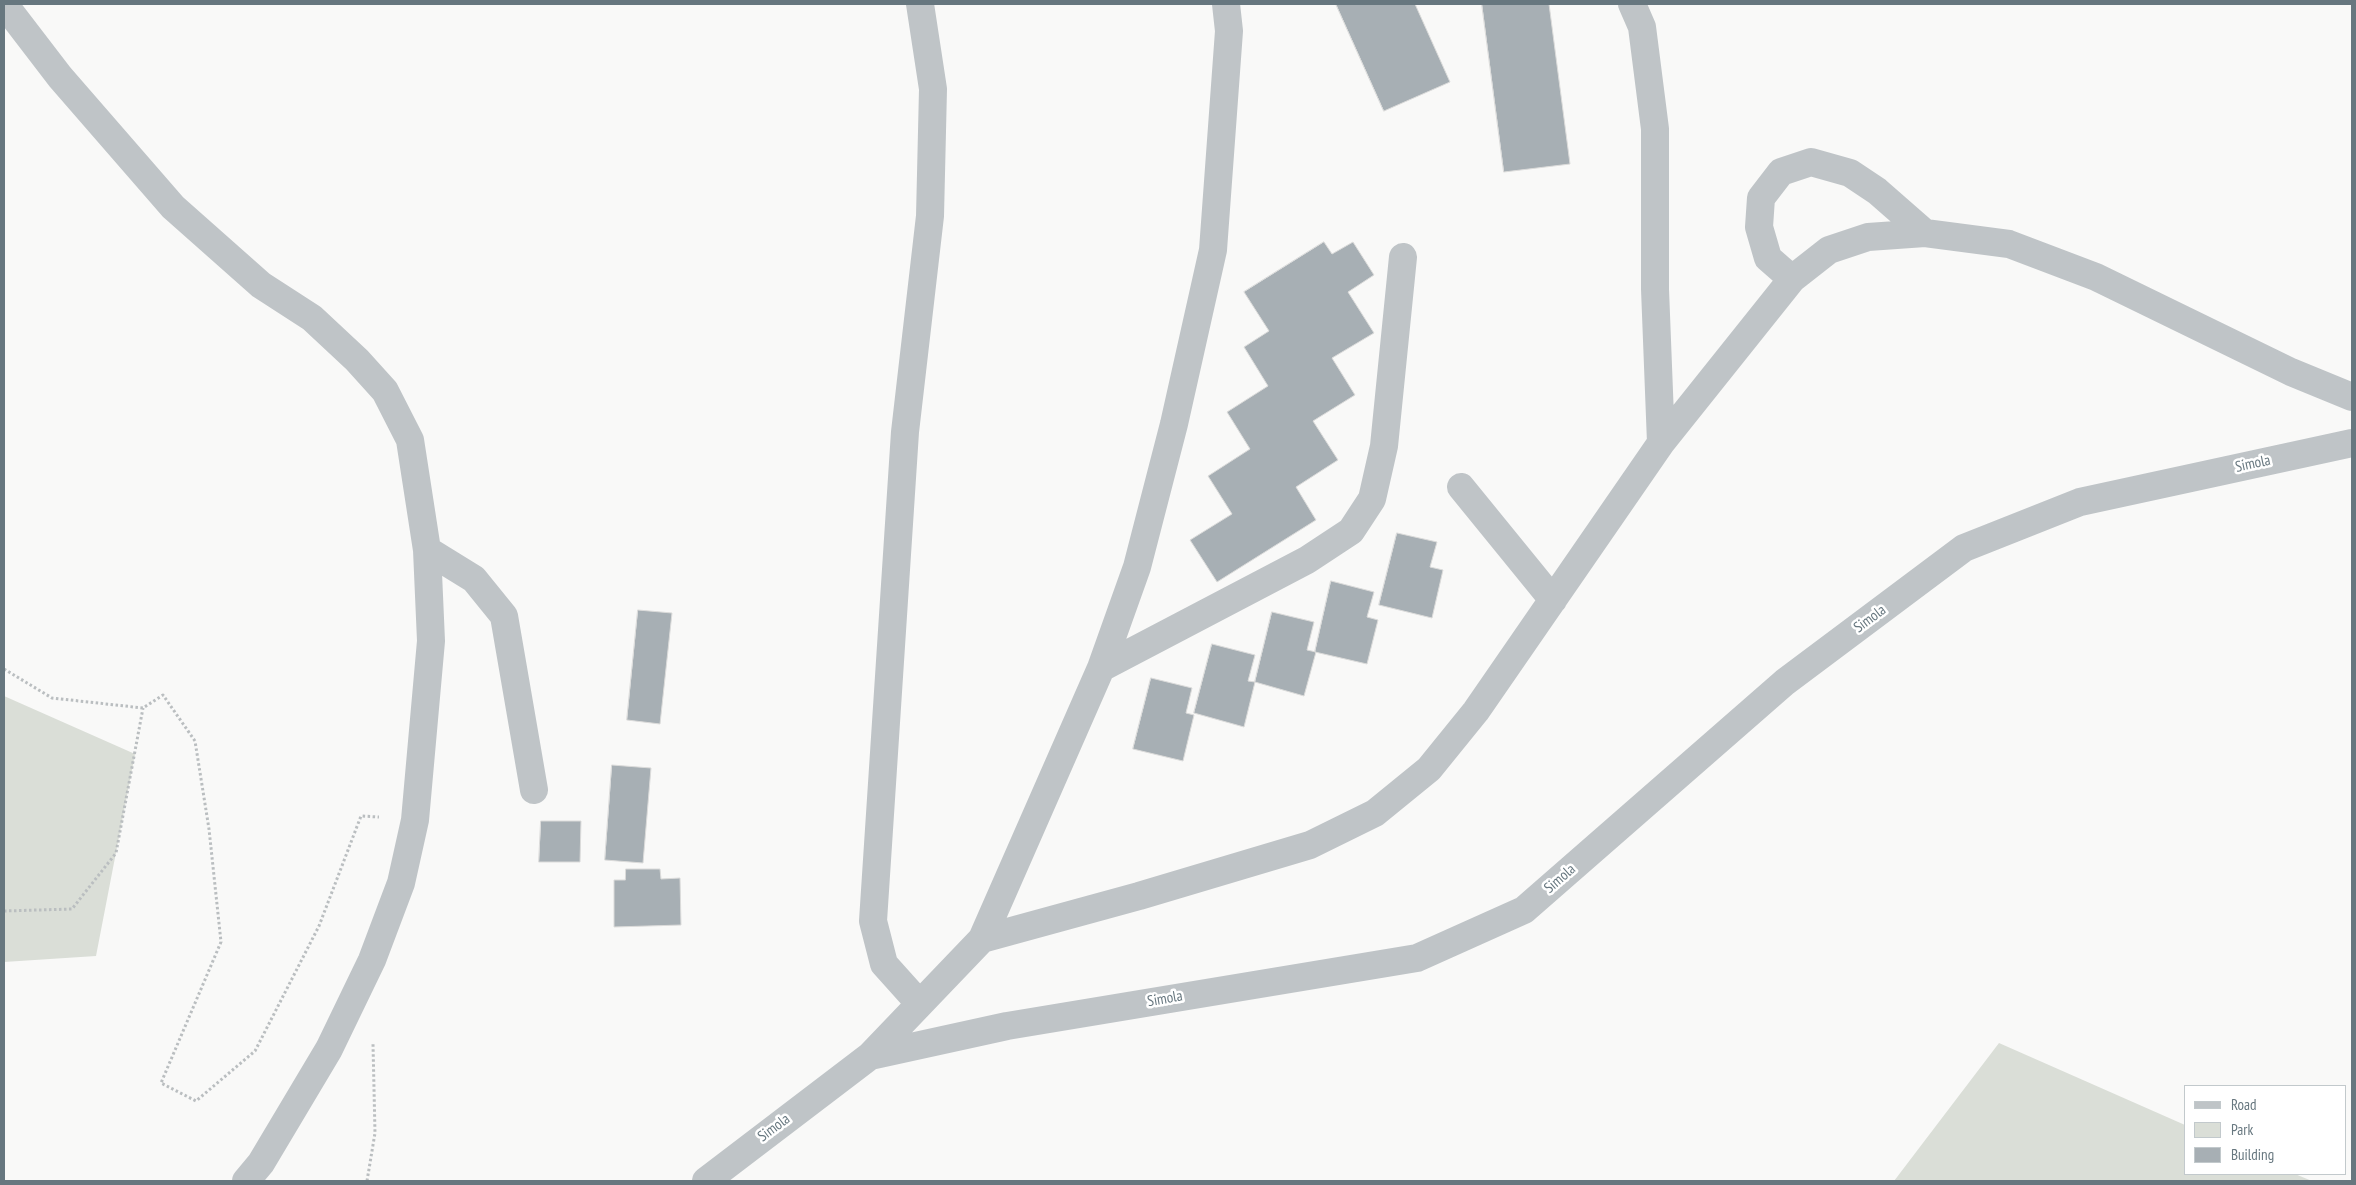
<!DOCTYPE html>
<html>
<head>
<meta charset="utf-8">
<style>
	body { margin:0 }
	#map { position:relative; width:2356px; height:1185px; overflow:hidden; background:#f9f9f8; font-family:"PT Sans Narrow",sans-serif }
	canvas { display:block }
	.frame { position:absolute; inset:0; border:5px solid #67777f; pointer-events:none }
	.legend { position:absolute; left:2184px; top:1085px; width:162px; height:90px; box-sizing:border-box; background:#fff; border:1px solid #c2c9cc; margin:0; padding:6px 9px; list-style:none; font-size:15px; color:#67777f }
	.legend li { display:flex; align-items:center; gap:10px; height:25px }
	.legend b { width:25px; border:1px solid #c2c9cc }
</style>
</head>
<body>
<div id="map">
<canvas width="2356" height="1185"></canvas>
<div class="frame"></div>
<ul class="legend">
<li><b style="height:6px;background:#bfc4c7"></b>Road</li>
<li><b style="height:14px;background:#daded7"></b>Park</li>
<li><b style="height:14px;background:#a7afb4"></b>Building</li>
</ul>
</div>
<script>
const context = document.querySelector('canvas').getContext('2d');
context.lineJoin = 'round';
function paint(path, color) {
  context.fillStyle = color;
  context.fill(path, 'evenodd');
}
function trace(path, color, width, dash) {
  context.strokeStyle = color;
  context.lineWidth = width;
  context.lineCap = dash ? 'butt' : 'round';
  context.setLineDash(dash || []);
  context.stroke(path);
}
function write(font, color, halo, rows, align = 'center') {
  context.font = font + ' "PT Sans Narrow",sans-serif';
  context.lineWidth = 5;
  context.setLineDash([]);
  context.textBaseline = 'middle';
  context.strokeStyle = halo;
  context.fillStyle = color;
  for (const [text, x, y, turn = 0] of rows) {
    context.save();
    context.translate(x, y);
    context.rotate((+turn || 0) * Math.PI / 180);
    context.textAlign = isNaN(turn) ? turn : align;
    if (halo) context.strokeText(text, 0, 0);
    context.fillText(text, 0, 0);
    context.restore();
  }
}
paint(new Path2D(`
	M 4,696 L 135,754 L 96,956 L 4,962 Z
	M 1999,1043 L 2185,1125 L 2185,1174 L 2295,1174 L 2312,1181 L 1894,1181 Z`), '#daded7');
const building = new Path2D(`
	M 1336,4 L 1415,4 L 1450,82 L 1384,111 Z
	M 1482,4 L 1549,4 L 1570,164 L 1504,172 Z
	M 1324,242 L 1332,254 L 1353,242 L 1374,275 L 1348,292 L 1374,333 L 1332,358 L 1355,395 L 1313,421 L 1338,460 L 1296,487 L 1316,520 L 1217,582 L 1190,540 L 1232,514 L 1208,476 L 1250,449 L 1227,412 L 1268,386 L 1244,347 L 1269,331 L 1244,292 Z
	M 1397,533 L 1437,542 L 1430,567 L 1443,570 L 1432,618 L 1379,605 Z
	M 1331,581 L 1374,592 L 1367,617 L 1378,620 L 1367,664 L 1315,652 Z
	M 638,610 L 672,613 L 660,724 L 627,720 Z
	M 1272,612 L 1314,622 L 1307,650 L 1316,652 L 1304,696 L 1255,682 Z
	M 1212,644 L 1255,655 L 1248,681 L 1255,682 L 1244,727 L 1194,713 Z
	M 1151,678 L 1192,688 L 1186,713 L 1194,715 L 1183,761 L 1133,749 Z
	M 612,765 L 651,768 L 643,863 L 605,860 Z
	M 541,821 L 581,821 L 580,862 L 539,862 Z
	M 626,869 L 660,869 L 661,879 L 680,878 L 681,925 L 614,927 L 614,880 L 625,880 Z`);
paint(building, '#a7afb4');
trace(building, '#dbdbda', 1);
trace(new Path2D(`
	M 4,669 L 52,698 L 143,708 L 163,695 L 195,741 L 209,829 L 221,942 L 161,1083 L 196,1101 L 255,1051 L 319,926 L 361,816 L 379,817
	M 4,911 L 72,909 L 116,853 L 143,708
	M 367,1181 L 375,1133 L 373,1044`), '#babec0', 3, [2.5, 2.5]);
trace(new Path2D(`
	M 4,4 L 60,77 L 173,207 L 261,285 L 312,318 L 357,360 L 385,391 L 410,440 L 427,550 L 431,641 L 415,820 L 401,883 L 372,960 L 329,1049 L 261,1163 L 246,1181
	M 1792,279 L 1768,258 L 1759,227 L 1761,198 L 1781,172 L 1811,162 L 1850,173 L 1877,191 L 1925,233
	M 1661,443 L 1792,279 L 1829,250 L 1868,237 L 1925,233 L 2009,244 L 2096,277 L 2291,372 L 2352,397
	M 1461,487 L 1553,600
	M 427,550 L 474,579 L 504,616 L 534,790
	M 1101,668 L 1307,560 L 1351,531 L 1372,499 L 1384,446 L 1403,257
	M 982,939 L 1101,668 L 1137,567 L 1174,424 L 1213,250 L 1229,31 L 1226,4
	M 919,1003 L 884,964 L 873,921 L 905,432 L 930,216 L 933,89 L 920,4
	M 870,1056 L 982,939 L 1139,896 L 1310,845 L 1375,813 L 1429,769 L 1476,711 L 1661,443 L 1655,289 L 1655,129 L 1642,27 L 1632,4
	M 706,1181 L 870,1056 L 1007,1026 L 1417,958 L 1524,910 L 1785,682 L 1964,548 L 2080,502 L 2352,443`), '#bfc4c7', 28);
write('15px', '#67777f', '#fff', [
	["Simola",2253,464,-12],
	["Simola",1870,619,-37],
	["Simola",1560,879,-41],
	["Simola",1165,999,-10],
	["Simola",774,1128,-37]
]);
</script>
</body>
</html>
